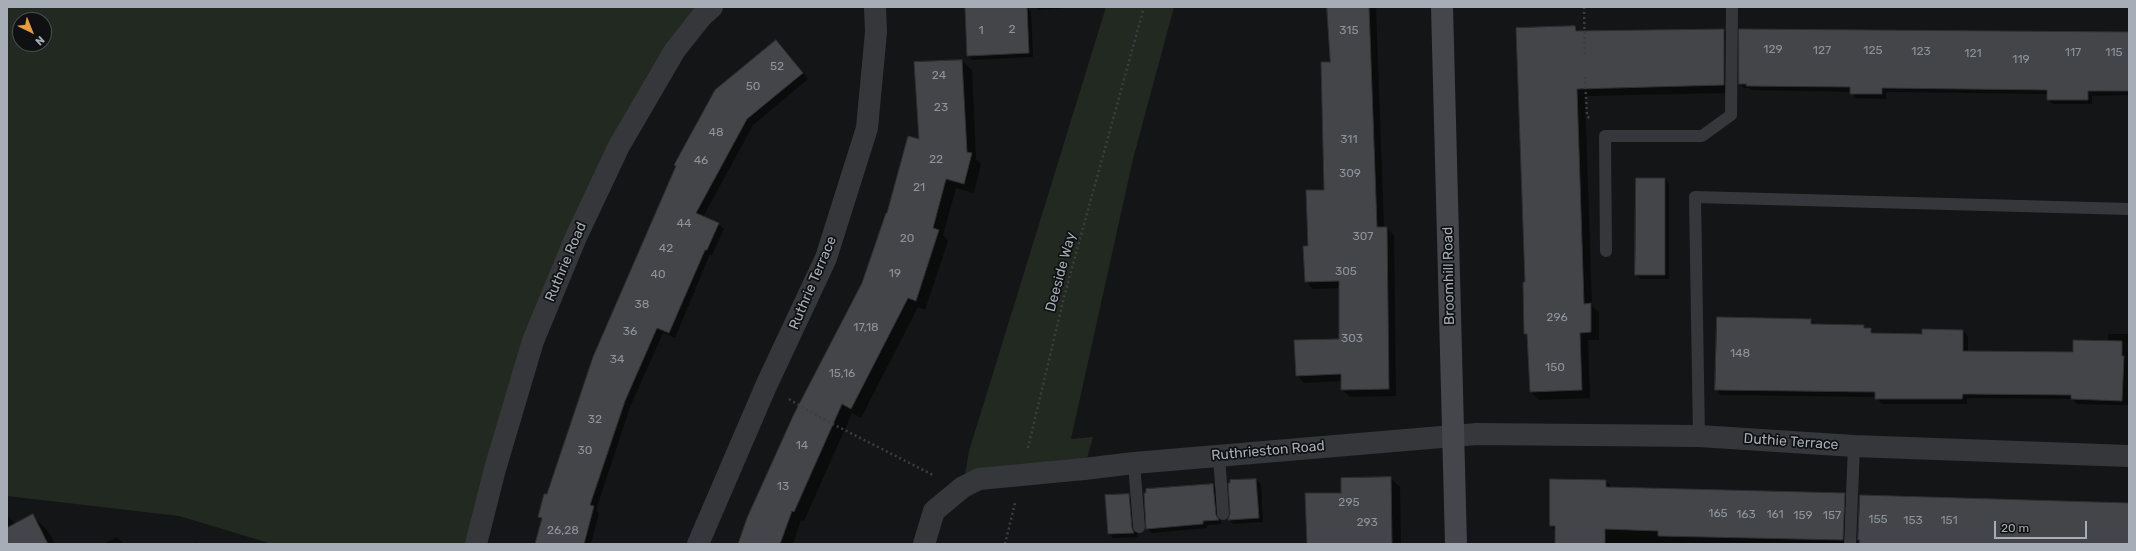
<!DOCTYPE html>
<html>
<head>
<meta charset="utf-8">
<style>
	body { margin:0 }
	#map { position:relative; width:2136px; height:551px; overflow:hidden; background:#141516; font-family:Rubik,sans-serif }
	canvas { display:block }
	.frame { position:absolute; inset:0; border:8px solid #a7adb6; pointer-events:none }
	.north { position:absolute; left:12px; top:12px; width:40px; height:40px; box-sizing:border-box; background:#0f1011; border:1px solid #4c4f53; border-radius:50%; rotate:137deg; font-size:11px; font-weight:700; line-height:16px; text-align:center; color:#a7adb6 }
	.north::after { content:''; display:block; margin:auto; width:14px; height:18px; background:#e99b39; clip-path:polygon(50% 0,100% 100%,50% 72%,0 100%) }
	.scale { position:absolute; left:1994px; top:521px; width:93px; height:18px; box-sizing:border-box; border:2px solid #a7adb6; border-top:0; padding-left:5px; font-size:12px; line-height:14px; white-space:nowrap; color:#a7adb6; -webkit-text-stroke:3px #0f1011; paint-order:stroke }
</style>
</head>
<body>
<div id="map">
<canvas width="2136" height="551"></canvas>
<div class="frame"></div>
<div class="north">N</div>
<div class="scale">20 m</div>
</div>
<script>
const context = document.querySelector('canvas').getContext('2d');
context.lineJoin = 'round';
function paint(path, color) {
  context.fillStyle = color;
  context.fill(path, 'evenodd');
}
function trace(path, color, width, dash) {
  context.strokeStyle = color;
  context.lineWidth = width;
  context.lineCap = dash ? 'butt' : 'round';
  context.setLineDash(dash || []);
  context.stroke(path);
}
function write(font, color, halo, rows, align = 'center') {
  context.font = font + ' Rubik,sans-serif';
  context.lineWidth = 3.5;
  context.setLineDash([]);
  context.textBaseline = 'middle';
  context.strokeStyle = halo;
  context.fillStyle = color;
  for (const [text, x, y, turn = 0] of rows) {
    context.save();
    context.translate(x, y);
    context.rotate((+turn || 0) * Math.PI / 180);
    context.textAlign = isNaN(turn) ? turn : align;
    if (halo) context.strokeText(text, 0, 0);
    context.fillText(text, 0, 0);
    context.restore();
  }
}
paint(new Path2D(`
	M 7,7 L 712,7 L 576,237 L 476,544 L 272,544 L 179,516 L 7,496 ZM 20,20 L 44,20 L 44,44 L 20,44 Z
	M 1106,7 L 1174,7 L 1133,159 L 1071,439 L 1093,437 L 1084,469 L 963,487 L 969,451 Z`), '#212921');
paint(new Path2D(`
	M 1014,7 L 1027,7 L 1031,11 L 1033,57 L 972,60 L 968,56 Z
	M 1036,7 L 1082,7 L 1038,10 Z
	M 1328,7 L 1376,7 L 1384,228 L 1387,228 L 1394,235 L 1396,396 L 1350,397 L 1342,390 L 1342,381 L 1304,383 L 1297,375 L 1340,340 L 1340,288 L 1313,289 L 1306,281 L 1325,191 L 1331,63 Z
	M 1575,27 L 1580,32 L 1724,30 L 1732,38 L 1732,93 L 1585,96 L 1592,306 L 1599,313 L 1599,340 L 1588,340 L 1590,398 L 1539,400 L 1531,392 L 1528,337 L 1525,334 L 1525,238 Z
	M 2129,33 L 2129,95 L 2092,96 L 2092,104 L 2053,104 L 2048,99 L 2048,94 L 1886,92 L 1886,99 L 1856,98 L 1851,92 L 1752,90 L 1750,88 L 1744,88 L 1740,84 Z
	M 781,47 L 808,79 L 753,125 L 703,217 L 718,224 L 724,229 L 712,255 L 710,254 L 675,338 L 663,333 L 630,407 L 596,510 L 599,513 L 591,544 L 536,544 L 542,520 L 539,517 L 547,496 Z
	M 962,61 L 972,70 L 976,159 L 981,164 L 974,193 L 956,188 L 943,235 L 948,241 L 925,310 L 918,307 L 861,418 L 852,413 L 804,521 L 801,520 L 793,544 L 739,544 L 863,284 L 888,214 L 920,141 Z
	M 1665,179 L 1669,184 L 1669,279 L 1641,279 L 1636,274 Z
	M 1811,320 L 1816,325 L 1864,326 L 1876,334 L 1922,335 L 1963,331 L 1968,336 L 1968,352 L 2074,353 L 2108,342 L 2108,334 L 2129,334 L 2129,405 L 2077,404 L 2073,399 L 1967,398 L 1967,404 L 1882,404 L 1876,397 L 1721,395 L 1716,389 Z
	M 1390,478 L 1400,487 L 1401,544 L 1308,544 Z
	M 1256,480 L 1261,484 L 1263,522 L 1233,524 L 1229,519 Z
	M 1606,481 L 1613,488 L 1844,494 L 1851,502 L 1850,544 L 1556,544 L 1556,531 L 1551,526 Z
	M 1213,485 L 1218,490 L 1220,520 L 1222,524 L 1207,525 L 1207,528 L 1152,533 L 1147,528 Z
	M 1128,495 L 1133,500 L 1138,537 L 1113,538 L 1109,534 Z
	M 7,515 L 16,524 L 33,516 L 48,531 L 55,544 L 7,544 Z
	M 117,537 L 124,544 L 103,544 Z
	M 195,542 L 198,544 L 191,544 Z`), '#0007');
const building = new Path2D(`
	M 995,7 L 1027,7 L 1029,53 L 967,56 L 965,8 Z
	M 1327,7 L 1369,7 L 1377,227 L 1387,227 L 1389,389 L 1341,390 L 1341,374 L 1296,376 L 1294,340 L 1339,339 L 1339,281 L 1305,282 L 1303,246 L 1308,246 L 1306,190 L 1324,190 L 1321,62 L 1330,62 Z
	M 1575,26 L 1576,31 L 1724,29 L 1724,85 L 1577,89 L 1584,304 L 1591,303 L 1591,332 L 1580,333 L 1582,390 L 1530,392 L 1527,334 L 1524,334 L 1523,282 L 1525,282 L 1516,28 Z
	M 1739,29 L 2129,32 L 2129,91 L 2088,91 L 2088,100 L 2047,100 L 2047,90 L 1882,88 L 1882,94 L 1850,94 L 1850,87 L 1746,86 L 1747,84 L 1739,84 Z
	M 776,40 L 803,73 L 747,119 L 696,213 L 719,223 L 707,250 L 705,250 L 669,333 L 657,328 L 625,401 L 590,505 L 594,506 L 584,544 L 535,544 L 542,518 L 538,517 L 544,494 L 547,494 L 593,357 L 676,166 L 674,165 L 715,90 Z
	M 962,60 L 967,152 L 972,153 L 964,184 L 946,179 L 933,228 L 939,230 L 916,301 L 908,298 L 851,409 L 842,404 L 794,512 L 792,511 L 780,544 L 738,544 L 747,518 L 794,414 L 862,283 L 886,213 L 887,213 L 908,136 L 919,139 L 914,62 Z
	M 1636,178 L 1665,178 L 1665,275 L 1635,275 Z
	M 1717,317 L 1811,319 L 1811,324 L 1864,325 L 1864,328 L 1871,328 L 1871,333 L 1922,334 L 1922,329 L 1963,330 L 1963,351 L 2073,352 L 2073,340 L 2122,341 L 2122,356 L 2124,356 L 2122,401 L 2071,399 L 2071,395 L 1963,394 L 1962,399 L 1875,399 L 1875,392 L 1715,390 Z
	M 1391,477 L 1392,544 L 1307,544 L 1305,493 L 1341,493 L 1341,478 Z
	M 1256,479 L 1259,518 L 1228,520 L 1230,514 L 1228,483 L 1230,483 L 1230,480 Z
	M 1550,479 L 1606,480 L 1606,487 L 1845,493 L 1843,540 L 1658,536 L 1658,531 L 1605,529 L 1605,544 L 1555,544 L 1555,526 L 1550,526 Z
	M 1213,484 L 1216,515 L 1219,520 L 1203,521 L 1203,524 L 1146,529 L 1144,493 L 1146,493 L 1146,489 Z
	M 1129,494 L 1132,528 L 1134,533 L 1108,534 L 1105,495 Z
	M 1860,495 L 2129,503 L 2129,544 L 1859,544 L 1860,540 L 1858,540 Z
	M 33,514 L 48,544 L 7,544 L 7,528 Z`);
paint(building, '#434549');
trace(building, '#2f2f32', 1);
trace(new Path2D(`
	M 1584,7 L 1585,57
	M 1585,77 L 1587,116 L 1590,119
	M 789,399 L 821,418 L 933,475
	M 1028,448 L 1064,297 L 1144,7
	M 1005,544 L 1015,503`), '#3c3e42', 2.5, [2, 3]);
trace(new Path2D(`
	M 1606,251 L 1605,136 L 1702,136 L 1731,115 L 1732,7
	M 1699,436 L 1695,197 L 2129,209
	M 1219,455 L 1223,514
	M 1134,463 L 1139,527
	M 1850,544 L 1854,446`), '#36373b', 12);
trace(new Path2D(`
	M 1084,469 L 1134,463 L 1477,434 L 1699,436 L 1854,446 L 2129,456
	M 476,544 L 495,469 L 533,341 L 576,237 L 619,146 L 675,50 L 702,16 L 712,7
	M 698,544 L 766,386 L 826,258 L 867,128 L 876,32 L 875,7
	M 924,544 L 934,511 L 963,487 L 979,479`), '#36373b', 22);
trace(new Path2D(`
	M 1442,7 L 1456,544`), '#44464b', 22);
trace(new Path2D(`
	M 979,479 L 1084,469`), '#36373b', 22);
write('12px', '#8e939b', null, [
	["2",1012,30],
	["1",981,31],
	["315",1349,31],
	["129",1773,50],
	["127",1822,51],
	["125",1873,51],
	["123",1921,52],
	["117",2073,53],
	["115",2114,53],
	["121",1973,54],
	["119",2021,60],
	["52",777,67],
	["24",939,76],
	["50",753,87],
	["23",941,108],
	["48",716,133],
	["311",1349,140],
	["22",936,160],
	["46",701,161],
	["309",1350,174],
	["21",919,188],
	["44",684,224],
	["307",1363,237],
	["20",907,239],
	["42",666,249],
	["305",1346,272],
	["19",895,274],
	["40",658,275],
	["38",642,305],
	["296",1557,318],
	["17,18",866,328],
	["36",630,332],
	["303",1352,339],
	["148",1740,354],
	["34",617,360],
	["150",1555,368],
	["15,16",842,374],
	["32",595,420],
	["14",802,446],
	["30",585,451],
	["13",783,487],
	["295",1349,503],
	["165",1718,514],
	["163",1746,515],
	["161",1775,515],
	["159",1803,516],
	["157",1832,516],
	["155",1878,520],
	["153",1913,521],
	["151",1949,521],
	["293",1367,523],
	["26,28",563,531]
]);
write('14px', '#a7adb6', '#0f1011', [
	["Ruthrie Road",566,262,-67],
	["Deeside Way",1061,272,-75],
	["Broomhill Road",1449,276,-91],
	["Ruthrie Terrace",813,283,-67],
	["Duthie Terrace",1791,442,4],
	["Ruthrieston Road",1268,451,-5]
]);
</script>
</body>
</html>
